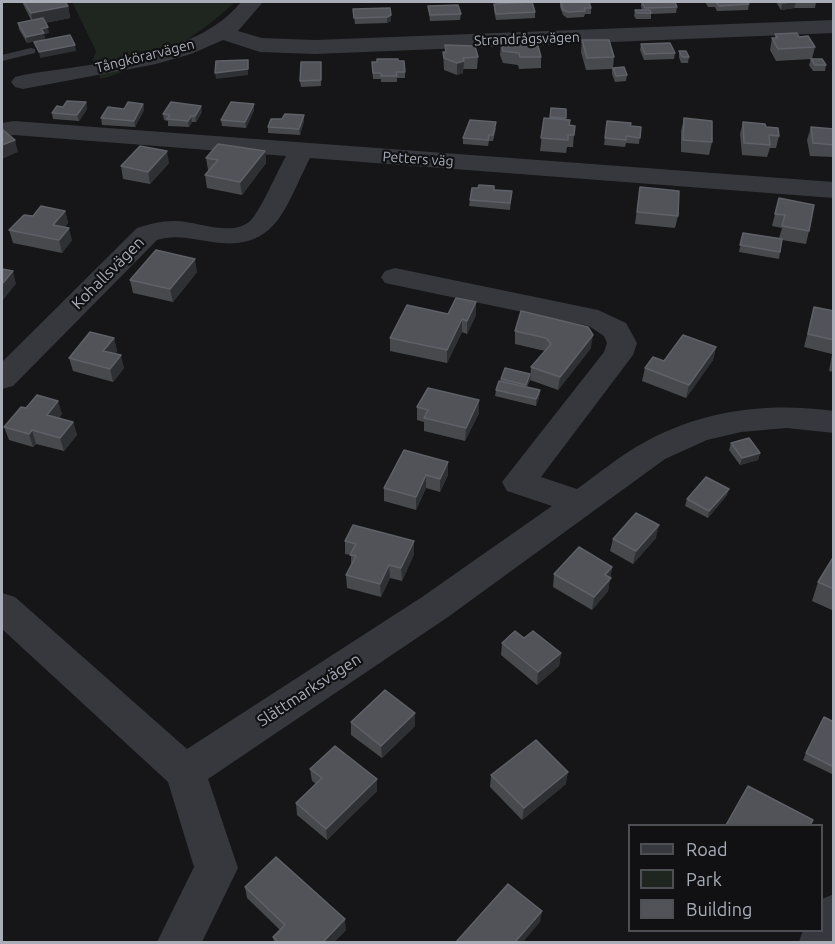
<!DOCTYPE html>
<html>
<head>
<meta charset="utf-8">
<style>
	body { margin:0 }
	#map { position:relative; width:835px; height:944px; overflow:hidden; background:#161618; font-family:Ubuntu,sans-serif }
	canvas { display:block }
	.frame { position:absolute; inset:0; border:3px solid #a8adb8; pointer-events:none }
	.legend { position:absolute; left:628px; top:824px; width:195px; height:108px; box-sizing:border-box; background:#111113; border:2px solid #4d4f55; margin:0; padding:8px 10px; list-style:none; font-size:18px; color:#a8adb8 }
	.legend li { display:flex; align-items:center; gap:12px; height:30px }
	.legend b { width:30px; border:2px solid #4d4f55 }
</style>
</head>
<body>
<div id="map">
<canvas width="835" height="944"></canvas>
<div class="frame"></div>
<ul class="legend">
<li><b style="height:8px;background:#37383d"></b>Road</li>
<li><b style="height:16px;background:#1e261f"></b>Park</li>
<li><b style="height:16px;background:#525359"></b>Building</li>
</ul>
</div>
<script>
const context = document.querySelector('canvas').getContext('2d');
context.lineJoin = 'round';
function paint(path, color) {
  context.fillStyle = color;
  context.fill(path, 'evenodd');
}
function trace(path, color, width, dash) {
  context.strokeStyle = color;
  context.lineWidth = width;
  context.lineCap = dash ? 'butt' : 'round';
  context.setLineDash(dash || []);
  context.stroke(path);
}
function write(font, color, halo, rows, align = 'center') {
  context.font = font + ' Ubuntu,sans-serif';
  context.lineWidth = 4.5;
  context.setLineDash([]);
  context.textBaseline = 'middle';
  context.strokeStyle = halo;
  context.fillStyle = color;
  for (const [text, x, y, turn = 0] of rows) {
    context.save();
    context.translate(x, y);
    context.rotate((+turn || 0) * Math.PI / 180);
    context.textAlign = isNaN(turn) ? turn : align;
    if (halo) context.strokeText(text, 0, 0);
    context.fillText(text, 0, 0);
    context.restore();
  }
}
paint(new Path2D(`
	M 72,2 L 235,2 C 198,37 151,65 101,79 L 92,64 L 96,51 Z`), '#1e261f');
paint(new Path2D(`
	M 31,48 L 35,49 L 35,53 L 2,61 L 2,55 Z`), '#37383d');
paint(new Path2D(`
	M 241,2 L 263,2 L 238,31 L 262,38 L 315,40 L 834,20 L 834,33 L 315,54 L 260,52 L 223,40 L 191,54 L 156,64 L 23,89 L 15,87 L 11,82 L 15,77 L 23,75 C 91,63 195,59 241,2 Z
	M 14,121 L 834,182 L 834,198 L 310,158 C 285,206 278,252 212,242 C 193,239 175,234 157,240 L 13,386 L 2,389 L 2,362 L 137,228 C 150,224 161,221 173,221 C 196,220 230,238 250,221 C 260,212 278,170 286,156 L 14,135 L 2,137 L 2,123 Z
	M 395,268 L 598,310 L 626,323 L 637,343 L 633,355 L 541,477 L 577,489 C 599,473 621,455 645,442 C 703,410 768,402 834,411 L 834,433 L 787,428 L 741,432 L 707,440 L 665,459 L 448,617 L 208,779 L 238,868 L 202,942 L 157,942 L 194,867 L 168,782 L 2,629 L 2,593 L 15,597 L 187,749 L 422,597 L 552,506 L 507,491 L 502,482 L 604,352 L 607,343 L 604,336 L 589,326 L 385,283 L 381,277 L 385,271 Z
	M 834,894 L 834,942 L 799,942 L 803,930 L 822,930 L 822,899 Z`), '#37383d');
paint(new Path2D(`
	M 22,2 L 65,2 L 68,6 L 70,18 L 45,23 L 49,33 L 44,34 L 45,39 L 27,43 L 19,29 L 18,23 L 31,20 Z
	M 560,2 L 591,8 L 591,14 L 585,14 L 584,17 L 567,18 L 563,15 L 560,7 Z
	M 641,2 L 675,2 L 677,7 L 676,13 L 651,14 L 651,19 L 636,19 L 634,16 L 635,10 L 642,10 L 641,6 Z
	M 705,2 L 747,2 L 749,4 L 748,10 L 717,11 L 715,7 L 708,7 Z
	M 776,2 L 816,2 L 815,8 L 794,8 L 781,10 Z
	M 494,4 L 535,12 L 535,18 L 496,20 L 494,10 Z
	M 428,6 L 461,14 L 460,20 L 430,21 Z
	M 390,8 L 391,21 L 387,23 L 355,24 L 353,9 Z
	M 775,34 L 799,37 L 815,47 L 812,59 L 826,65 L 825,71 L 813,71 L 809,65 L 811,59 L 776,61 L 770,50 L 772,38 L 775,38 Z
	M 582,40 L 614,57 L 613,68 L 627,75 L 626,81 L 615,82 L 612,74 L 612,69 L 586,70 L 581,52 Z
	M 501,43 L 541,57 L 541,68 L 519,69 L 518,65 L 503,63 L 500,55 Z
	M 641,44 L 675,53 L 674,59 L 644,60 L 640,50 Z
	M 445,45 L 478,57 L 477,69 L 463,69 L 463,73 L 457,75 L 444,70 L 443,52 L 445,52 Z
	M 679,51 L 689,57 L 688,63 L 681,63 L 679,57 Z
	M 398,61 L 405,72 L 405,78 L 397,78 L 397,82 L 381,82 L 381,79 L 373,79 L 372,62 Z
	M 321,62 L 321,86 L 301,87 L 300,81 Z
	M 86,102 L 87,109 L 79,121 L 53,119 L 52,113 L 63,107 Z
	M 143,104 L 144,110 L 135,127 L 102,125 L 101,118 Z
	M 254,104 L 254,110 L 246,128 L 222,126 L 221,120 Z
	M 551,108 L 566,109 L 565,120 L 574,135 L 573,147 L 567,147 L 566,153 L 540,151 L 544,118 L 550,119 Z
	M 202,112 L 196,122 L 192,122 L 189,127 L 168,126 L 168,121 L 164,120 L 163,114 Z
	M 304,115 L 304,121 L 300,135 L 268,133 L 268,127 L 282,119 Z
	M 684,118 L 712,142 L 709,155 L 681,152 L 681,131 Z
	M 607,121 L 630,126 L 641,127 L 639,144 L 626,143 L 625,147 L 604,145 Z
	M 743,122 L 766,127 L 779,136 L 776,148 L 770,148 L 767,157 L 742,155 L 740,134 Z
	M 811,127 L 834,129 L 834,157 L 810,156 L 807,140 Z
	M 496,128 L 493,141 L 489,141 L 488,146 L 463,144 L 463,138 Z
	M 265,151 L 266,163 L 242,195 L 207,188 L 205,175 L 209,171 L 208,170 L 206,158 Z
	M 169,163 L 150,184 L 123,179 L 121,166 Z
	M 640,187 L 678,216 L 675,228 L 635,224 Z
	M 478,188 L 512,191 L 510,210 L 469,206 L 470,200 Z
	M 779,198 L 809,231 L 806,244 L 782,240 L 779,259 L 739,252 L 743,233 L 779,238 L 782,228 L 772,226 Z
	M 65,211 L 68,223 L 65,227 L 72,240 L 62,253 L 13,243 L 9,230 L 33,216 Z
	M 197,272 L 173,302 L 133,293 L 130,280 Z
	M 476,302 L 476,315 L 467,334 L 462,332 L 447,363 L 390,351 L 390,338 Z
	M 814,307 L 834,311 L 834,372 L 829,371 L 832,354 L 804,347 Z
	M 515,331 L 591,348 L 558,390 L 530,380 L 531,367 L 545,351 L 515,344 Z
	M 114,338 L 117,351 L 115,354 L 124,368 L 113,382 L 73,371 L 69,358 Z
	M 716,347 L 713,360 L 686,398 L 642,381 L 645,368 Z
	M 501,379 L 530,380 L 527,387 L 540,390 L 539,397 L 536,406 L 495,396 L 496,390 Z
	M 417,407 L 479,413 L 465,441 L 424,431 L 424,422 L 417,420 Z
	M 62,414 L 59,418 L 73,422 L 77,435 L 64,451 L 36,444 L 33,447 L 9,440 L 4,427 Z
	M 731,443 L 760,453 L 758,460 L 740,465 L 729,450 Z
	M 404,450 L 448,475 L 440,492 L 426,488 L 416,510 L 384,501 L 384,488 Z
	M 727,495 L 708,518 L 685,506 L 687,499 Z
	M 656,538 L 633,564 L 610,551 L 613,539 Z
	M 345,541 L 414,541 L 414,554 L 402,581 L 390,578 L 381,597 L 347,588 L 346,575 L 351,565 L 351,555 L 345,554 Z
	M 834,556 L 834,611 L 812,601 L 818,582 Z
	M 612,567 L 608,591 L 592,610 L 553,587 L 554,574 Z
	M 502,643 L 561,653 L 559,666 L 537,685 L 501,655 Z
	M 351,722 L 415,726 L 382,758 L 351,735 Z
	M 834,722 L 834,772 L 832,774 L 803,760 L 806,753 Z
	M 310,769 L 377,779 L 377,791 L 327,840 L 297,815 L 296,803 L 316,784 L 312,781 Z
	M 491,775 L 566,784 L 522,820 L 490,787 Z
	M 245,887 L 346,930 L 334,942 L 274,942 L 273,937 L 280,930 L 247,898 Z`), '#47494d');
paint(new Path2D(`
	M 796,2 L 794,8 L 781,10 L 782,4 Z
	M 68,6 L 70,18 L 33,25 L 31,13 Z
	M 391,15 L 391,21 L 387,23 L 387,17 Z
	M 48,27 L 49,33 L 44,34 L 45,39 L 27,43 L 26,37 L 41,29 Z
	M 75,45 L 76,51 L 40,58 L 39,52 Z
	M 248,60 L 248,75 L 216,79 L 215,73 Z
	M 464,61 L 463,73 L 457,75 L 457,63 Z
	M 86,102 L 87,109 L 79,121 L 77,115 Z
	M 143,104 L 144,110 L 135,127 L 134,121 Z
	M 254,104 L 254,110 L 246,128 L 245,122 Z
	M 201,106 L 202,112 L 196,122 L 195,116 Z
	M 304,115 L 304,121 L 300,135 L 299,129 Z
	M 191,116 L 192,122 L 189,127 L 188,121 Z
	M 15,140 L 18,152 L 2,159 L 2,145 Z
	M 167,151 L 169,163 L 150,184 L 148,172 Z
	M 265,151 L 266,163 L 242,195 L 240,182 Z
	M 65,211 L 68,223 L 57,237 L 53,225 Z
	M 69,228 L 72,240 L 62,253 L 59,240 Z
	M 195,259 L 197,272 L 173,302 L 170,289 Z
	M 13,271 L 16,284 L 2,301 L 2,284 Z
	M 476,302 L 476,315 L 467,334 L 467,321 Z
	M 462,319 L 462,332 L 447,363 L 447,350 Z
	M 593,335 L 591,348 L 558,390 L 560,377 Z
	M 114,338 L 117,351 L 106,364 L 103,351 Z
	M 716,347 L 713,360 L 686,398 L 689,385 Z
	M 121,355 L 124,368 L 113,382 L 110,369 Z
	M 530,374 L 530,380 L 525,391 L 526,385 Z
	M 540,390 L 539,397 L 536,406 L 536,399 Z
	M 479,400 L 479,413 L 465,441 L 466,428 Z
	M 58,401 L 62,414 L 51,428 L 47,415 Z
	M 73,422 L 77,435 L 64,451 L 60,438 Z
	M 32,430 L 36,444 L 33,447 L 29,434 Z
	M 760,453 L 758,460 L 740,465 L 742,458 Z
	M 448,462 L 448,475 L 440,492 L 440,479 Z
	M 426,475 L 426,488 L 416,510 L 416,497 Z
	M 729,489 L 727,495 L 708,518 L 709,511 Z
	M 659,525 L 656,538 L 633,564 L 636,551 Z
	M 414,541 L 414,554 L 402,581 L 401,568 Z
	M 389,565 L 390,578 L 381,597 L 380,584 Z
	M 612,567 L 608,591 L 592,610 L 594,597 L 605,575 Z
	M 561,653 L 559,666 L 537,685 L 538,672 Z
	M 415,713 L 415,726 L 382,758 L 381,746 Z
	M 568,772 L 566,784 L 522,820 L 524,808 Z
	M 377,779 L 377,791 L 327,840 L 326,829 Z
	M 542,911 L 540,922 L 523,942 L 515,942 Z
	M 345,919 L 346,930 L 334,942 L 323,942 Z`), '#2f3033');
const building = new Path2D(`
	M 24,2 L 65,2 L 68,6 L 31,13 Z
	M 532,2 L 535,12 L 496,14 L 494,4 Z
	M 561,2 L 589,2 L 591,8 L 584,8 L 585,11 L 568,12 L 563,10 Z
	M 642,2 L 675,2 L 677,7 L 645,8 Z
	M 716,2 L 747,2 L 749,4 L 719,6 Z
	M 458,5 L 461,14 L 430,15 L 428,6 Z
	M 390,8 L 391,15 L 387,17 L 354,18 L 353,9 Z
	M 635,10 L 650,10 L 651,13 L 637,13 Z
	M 43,18 L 48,27 L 41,29 L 44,33 L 26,37 L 18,23 Z
	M 797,33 L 799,37 L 808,36 L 815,47 L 778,49 L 772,38 L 778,38 L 775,34 Z
	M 70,35 L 75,45 L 39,52 L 34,42 Z
	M 582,40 L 609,40 L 614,57 L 587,58 Z
	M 537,42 L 541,57 L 520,57 L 519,53 L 503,51 L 501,43 Z
	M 670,43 L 675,53 L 645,54 L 641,44 Z
	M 445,45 L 475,46 L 478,57 L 463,58 L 464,61 L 457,63 L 444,58 L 443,52 L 446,52 Z
	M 679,51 L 686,51 L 689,57 L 682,57 Z
	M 377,59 L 398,59 L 398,61 L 404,61 L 405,72 L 396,72 L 397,76 L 381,76 L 381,73 L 373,73 L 372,62 L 377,62 Z
	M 811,59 L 822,59 L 826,65 L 815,65 Z
	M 248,60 L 248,69 L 215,73 L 216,61 Z
	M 301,62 L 321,62 L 321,80 L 300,81 Z
	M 624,67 L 627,75 L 616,76 L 613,68 Z
	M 67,101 L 86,102 L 77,115 L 52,113 L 57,106 L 63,107 Z
	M 128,102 L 143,104 L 134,121 L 101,118 L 108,107 L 124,109 Z
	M 171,102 L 201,106 L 195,116 L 191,116 L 188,121 L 167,119 L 170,115 L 163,114 Z
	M 231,102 L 254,104 L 245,122 L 221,120 Z
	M 551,108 L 566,109 L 566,118 L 550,117 Z
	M 285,114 L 304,115 L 299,129 L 268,127 L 271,119 L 282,119 Z
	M 544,118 L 570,120 L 569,125 L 575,126 L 574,135 L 568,135 L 568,140 L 541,138 Z
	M 684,118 L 712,121 L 712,142 L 683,140 Z
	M 470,120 L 496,122 L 493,135 L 489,135 L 488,140 L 463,138 Z
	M 607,121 L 631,123 L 630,126 L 641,127 L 640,138 L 626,136 L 626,140 L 605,138 Z
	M 743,122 L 765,124 L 766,127 L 778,128 L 779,136 L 769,135 L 770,145 L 744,143 Z
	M 811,127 L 834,129 L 834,145 L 813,143 Z
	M 3,130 L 15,140 L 2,145 L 2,131 Z
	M 218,144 L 265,151 L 240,182 L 205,175 L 218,160 L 206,158 Z
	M 140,146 L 167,151 L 148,172 L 121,166 Z
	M 479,185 L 494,186 L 494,190 L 512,191 L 510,203 L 470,200 L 472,188 L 478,188 Z
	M 640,187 L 679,191 L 678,216 L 637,212 Z
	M 779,198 L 814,205 L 809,231 L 782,226 L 785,215 L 775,214 Z
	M 41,206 L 65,211 L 53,225 L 69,228 L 59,240 L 9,230 L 24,215 L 33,216 Z
	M 743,233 L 782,239 L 780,252 L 740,245 Z
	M 156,250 L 195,259 L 170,289 L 130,280 Z
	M 2,269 L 13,271 L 2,284 Z
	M 456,298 L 476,302 L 467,321 L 462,319 L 447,350 L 390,338 L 407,305 L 448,314 Z
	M 814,307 L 834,311 L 834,340 L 808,334 Z
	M 521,311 L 588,327 L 593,335 L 560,377 L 531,367 L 551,344 L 546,338 L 515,331 Z
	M 90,332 L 114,338 L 103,351 L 121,355 L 110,369 L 69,358 Z
	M 683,335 L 716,347 L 689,385 L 645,368 L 653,357 L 664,361 Z
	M 505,368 L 530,374 L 526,385 L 501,379 Z
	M 499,381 L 540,390 L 536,399 L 496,390 Z
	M 428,388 L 479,400 L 466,428 L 424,418 L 428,410 L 417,407 Z
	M 37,395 L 58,401 L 47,415 L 73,422 L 60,438 L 32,430 L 29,434 L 4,427 L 21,407 L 26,408 Z
	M 749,438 L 760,453 L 742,458 L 731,443 Z
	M 404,450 L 448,462 L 440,479 L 426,475 L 416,497 L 384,488 Z
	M 706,477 L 729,489 L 709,511 L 687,499 Z
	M 636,513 L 659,525 L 636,551 L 613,539 Z
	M 353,525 L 414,541 L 401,568 L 389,565 L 380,584 L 346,575 L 356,556 L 350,555 L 356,544 L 345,541 Z
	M 579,547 L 612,567 L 605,575 L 611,578 L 594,597 L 554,574 Z
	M 834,556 L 834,589 L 818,582 Z
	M 515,631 L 524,638 L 533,631 L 561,653 L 538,672 L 502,643 Z
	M 385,690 L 415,713 L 381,746 L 351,722 Z
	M 824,717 L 834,722 L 834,767 L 806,753 Z
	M 536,740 L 568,772 L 524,808 L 491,775 Z
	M 335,746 L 377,779 L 326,829 L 296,803 L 322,778 L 310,769 Z
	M 748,786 L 813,820 L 810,825 L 726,825 Z
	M 276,857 L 345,919 L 323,942 L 278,942 L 273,937 L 285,925 L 245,887 Z
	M 508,884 L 542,911 L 515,942 L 456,942 Z`);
paint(building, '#525359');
trace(building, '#5f6168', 1.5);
write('14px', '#a8adb8', '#111113', [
	["Strandrågsvägen",527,39,-2],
	["Tångkörarvägen",145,56,-14],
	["Petters väg",418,159,4]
]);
write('16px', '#a8adb8', '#111113', [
	["Kohallsvägen",108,273,-45],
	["Slättmarksvägen",309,690,-33]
]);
</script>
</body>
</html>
